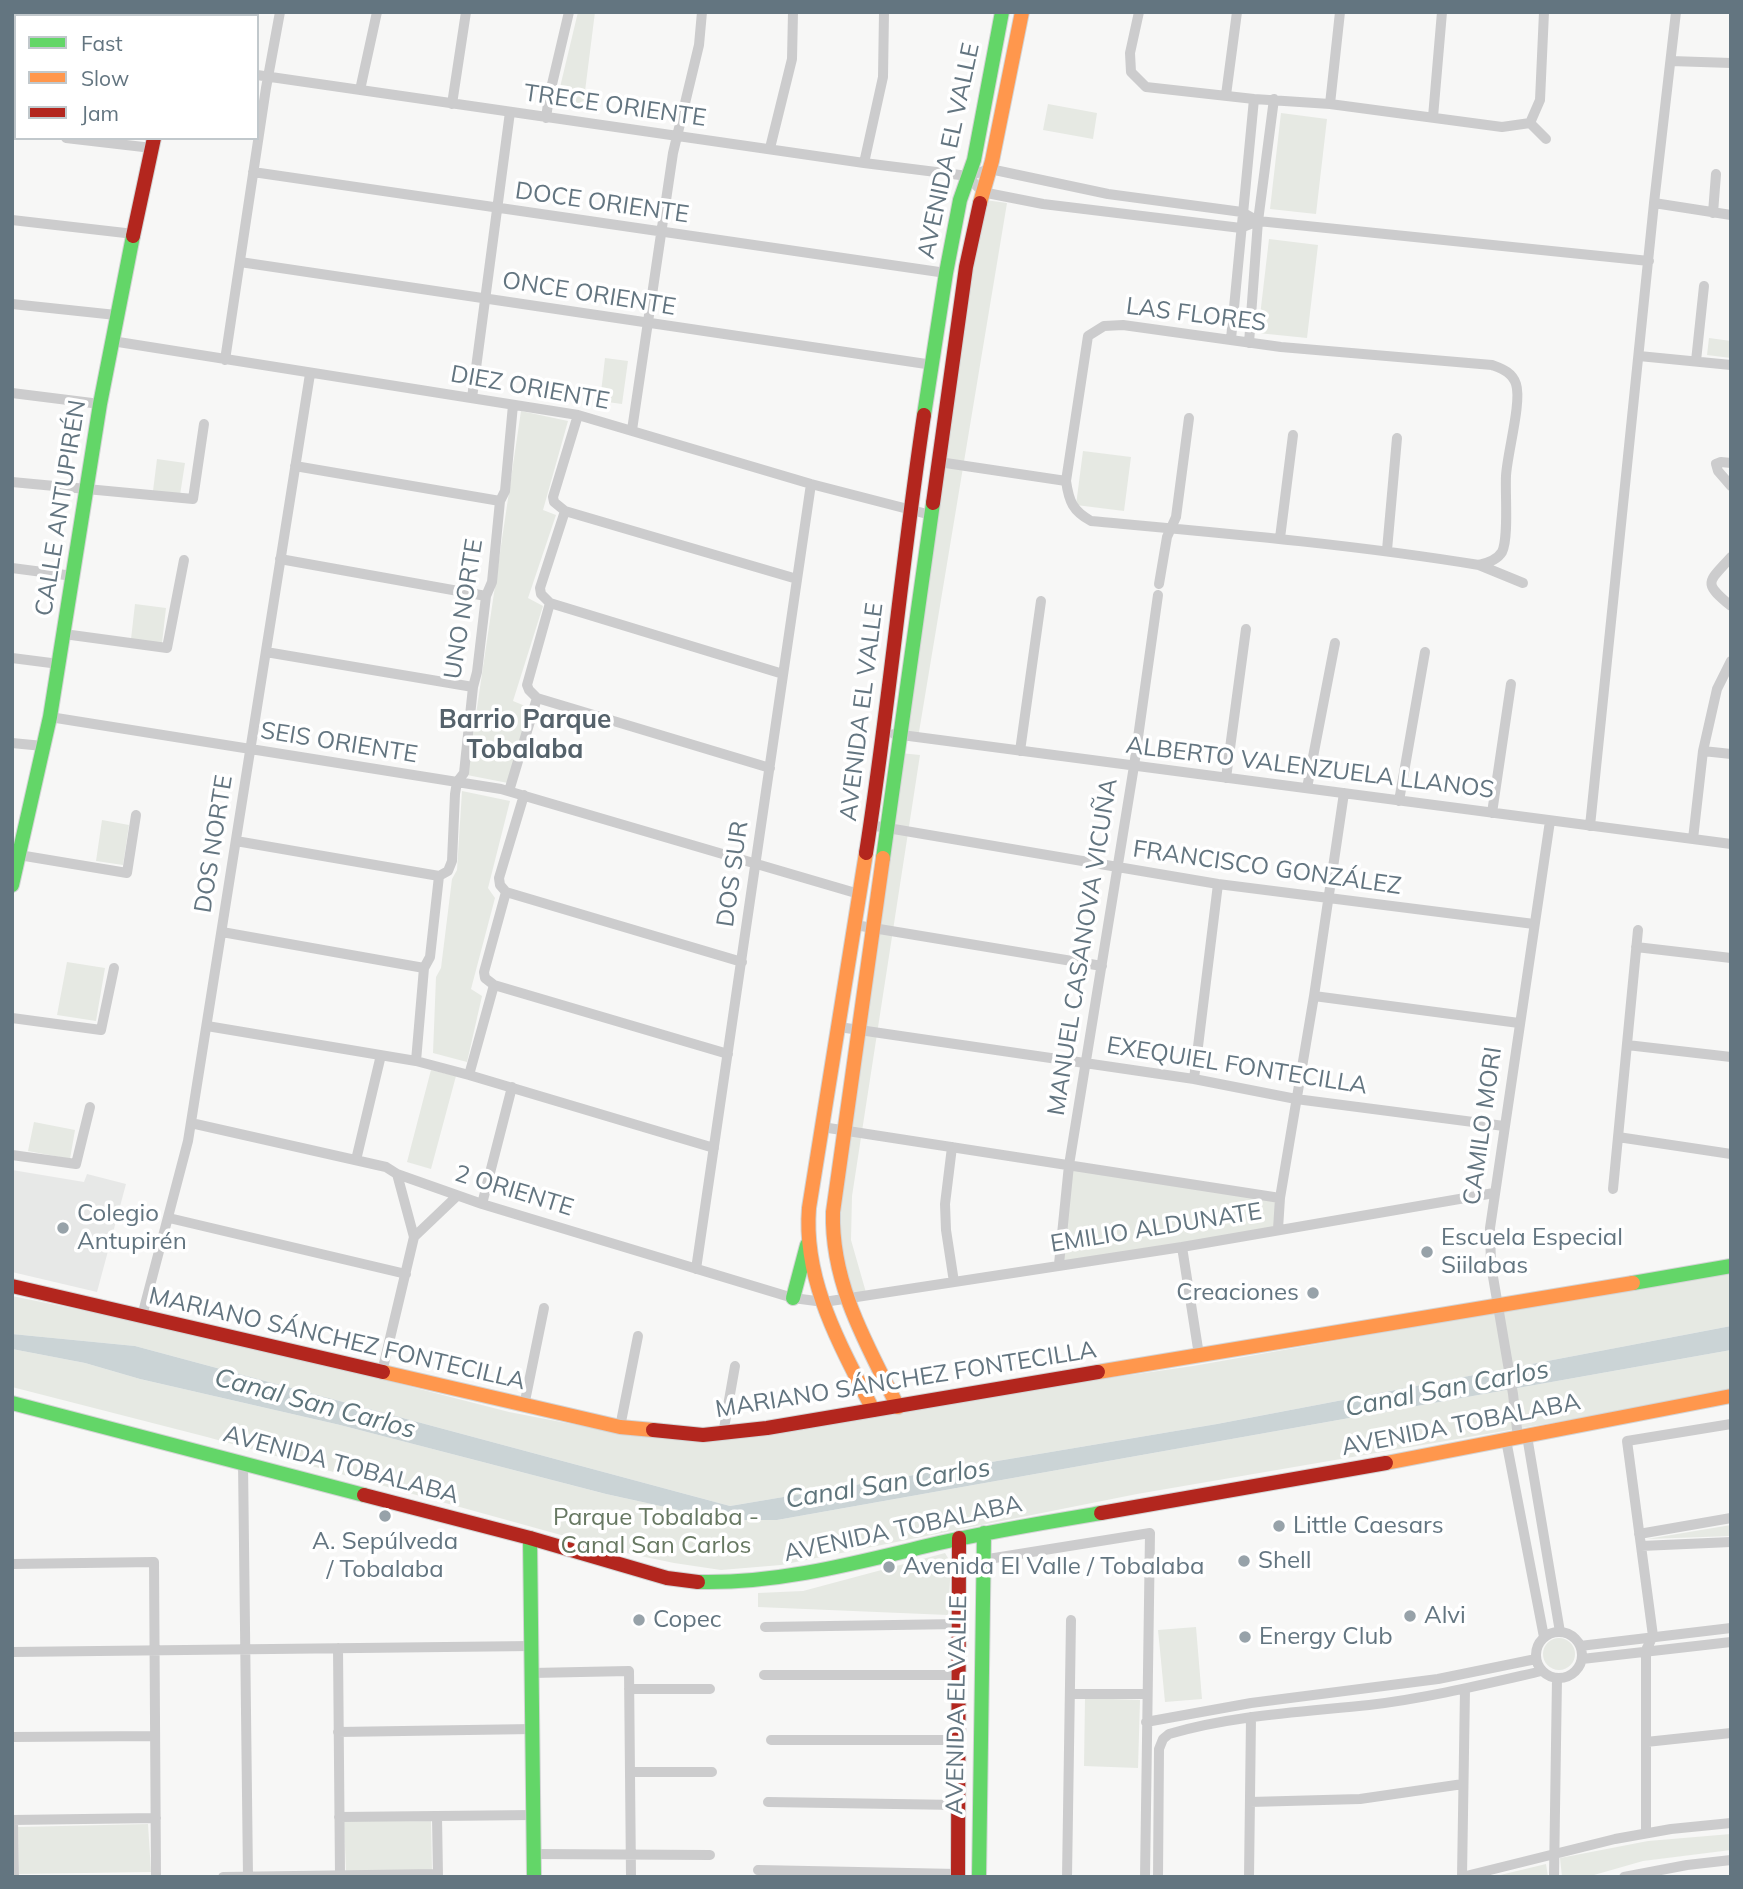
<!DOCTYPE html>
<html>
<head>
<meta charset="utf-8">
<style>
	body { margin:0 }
	#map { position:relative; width:1743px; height:1889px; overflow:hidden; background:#f7f7f6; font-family:Mulish,sans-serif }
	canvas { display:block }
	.frame { position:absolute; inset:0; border:14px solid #637580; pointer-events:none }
	.legend { position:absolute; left:14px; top:14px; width:245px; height:126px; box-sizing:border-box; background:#fff; border:2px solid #c1c8cc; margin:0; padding:9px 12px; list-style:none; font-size:21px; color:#637580 }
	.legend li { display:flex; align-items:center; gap:14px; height:35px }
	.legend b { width:35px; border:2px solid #c1c8cc }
</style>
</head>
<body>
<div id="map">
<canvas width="1743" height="1889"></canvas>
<div class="frame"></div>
<ul class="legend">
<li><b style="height:9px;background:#63d668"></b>Fast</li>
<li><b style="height:9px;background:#ff974d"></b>Slow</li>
<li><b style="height:9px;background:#b3261e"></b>Jam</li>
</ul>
</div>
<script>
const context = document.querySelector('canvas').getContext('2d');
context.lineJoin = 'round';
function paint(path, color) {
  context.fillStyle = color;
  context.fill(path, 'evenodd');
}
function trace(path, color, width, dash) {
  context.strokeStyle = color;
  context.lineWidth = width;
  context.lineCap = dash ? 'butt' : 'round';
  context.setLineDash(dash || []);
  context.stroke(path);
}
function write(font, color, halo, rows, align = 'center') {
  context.font = font + ' Mulish,sans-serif';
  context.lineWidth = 7;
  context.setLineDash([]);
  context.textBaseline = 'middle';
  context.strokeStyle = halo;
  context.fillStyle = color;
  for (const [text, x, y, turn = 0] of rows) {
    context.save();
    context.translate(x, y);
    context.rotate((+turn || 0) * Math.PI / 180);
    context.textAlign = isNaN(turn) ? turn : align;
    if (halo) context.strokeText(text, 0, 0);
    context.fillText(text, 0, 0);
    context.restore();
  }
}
paint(new Path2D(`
	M 12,1170 L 84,1182 L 87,1174 L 126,1184 L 97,1292 L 12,1272 Z`), '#e7e8e7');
paint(new Path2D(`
	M 578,12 L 595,12 L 583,107 L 556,104 Z
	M 1048,104 L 1097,113 L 1093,139 L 1043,130 Z
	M 1281,113 L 1327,119 L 1316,214 L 1270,209 Z
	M 985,200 L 1007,203 L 918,738 L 901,735 L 939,462 Z
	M 1269,239 L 1318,245 L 1307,338 L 1258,333 Z
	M 1709,338 L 1731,341 L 1731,358 L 1707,355 Z
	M 605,358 L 628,361 L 622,404 L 600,401 Z
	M 521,411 L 568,421 L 543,510 L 556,515 L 528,598 L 543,606 L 513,701 L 530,708 L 508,783 L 467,775 Z
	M 1083,451 L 1131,457 L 1124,511 L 1076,505 Z
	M 157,459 L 185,463 L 180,495 L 153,491 Z
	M 135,604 L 166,608 L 162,643 L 131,639 Z
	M 900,753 L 920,755 L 852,1196 L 851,1240 L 867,1296 L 848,1299 L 832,1242 Z
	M 462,791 L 510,801 L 488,888 L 495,898 L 471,989 L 482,996 L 467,1062 L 433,1053 L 436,977 L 441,968 L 452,879 L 457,870 Z
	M 102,820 L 129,825 L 123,865 L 96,861 Z
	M 67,962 L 105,968 L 96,1021 L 57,1015 Z
	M 431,1070 L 456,1076 L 431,1169 L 407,1162 Z
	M 34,1122 L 75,1130 L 70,1159 L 28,1151 Z
	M 1069,1165 L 1280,1198 L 1278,1229 L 1059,1264 Z
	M 1731,1271 L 1731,1326 L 1217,1424 L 730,1506 L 135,1346 L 12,1334 L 12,1296 L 135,1321 L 369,1376 L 509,1412 L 603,1430 L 705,1442 L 746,1438 L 881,1411 L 1193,1366 Z
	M 12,1349 L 85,1363 L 140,1379 L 340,1425 L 606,1494 L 724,1520 L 777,1520 L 1731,1350 L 1731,1392 L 1137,1494 L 781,1565 L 721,1570 L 674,1563 L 626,1553 L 207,1437 L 12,1387 Z
	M 1731,1525 L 1731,1536 L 1647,1539 Z
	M 945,1553 L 951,1563 L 948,1615 L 758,1607 L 758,1593 L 803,1591 Z
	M 1196,1627 L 1202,1699 L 1165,1702 L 1158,1630 Z
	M1543 1654a16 16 0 1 1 32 0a16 16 0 1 1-32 0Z
	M 1085,1698 L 1140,1700 L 1138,1768 L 1084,1766 Z
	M 431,1818 L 432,1871 L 346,1872 L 344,1821 Z
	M 148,1824 L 151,1872 L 19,1874 L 18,1827 Z
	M 1731,1834 L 1731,1850 L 1643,1861 L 1587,1877 L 1562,1877 L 1560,1858 L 1648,1841 Z
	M 1546,1864 L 1548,1877 L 1492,1877 Z`), '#e6e9e3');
paint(new Path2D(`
	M 1731,1326 L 1731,1350 L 777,1520 L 724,1520 L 606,1494 L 340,1425 L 140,1379 L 85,1363 L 12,1349 L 12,1334 L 135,1346 L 730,1506 L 1217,1424 Z`), '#cbd4d6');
const fast = new Path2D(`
	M 924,415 L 946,273 L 960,200 L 974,160 L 1002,12
	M 883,858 L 933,503
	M 12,885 L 50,717 L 100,404 L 133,236
	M 1633,1283 L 1731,1266
	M 793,1298 L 807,1245
	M 12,1403 L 364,1495
	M 530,1538 L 534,1877
	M 698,1582 C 780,1584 859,1562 939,1543 C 992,1531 1047,1522 1101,1513
	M 979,1877 L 984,1533`);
const slow = new Path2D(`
	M 162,12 L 162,16
	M 980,203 L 992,161 L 1022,12
	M 866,853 L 809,1208 C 803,1282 841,1346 873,1410
	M 883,858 L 833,1212 C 831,1284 867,1345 898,1407
	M 383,1372 L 620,1427 L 653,1430
	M 1098,1372 L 1633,1283
	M 1386,1463 L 1731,1396`);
const jam = new Path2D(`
	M 133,236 L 154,138
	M 933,503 L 966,267 L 980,203
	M 866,853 C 889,707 902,561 924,415
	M 12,1286 L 383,1372
	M 653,1430 L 703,1435 L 767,1428 L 1098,1372
	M 364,1495 L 530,1538 L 667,1578 L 698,1582
	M 1101,1513 L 1386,1463
	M 958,1877 L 959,1538`);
trace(fast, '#d3d4d5', 16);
trace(slow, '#d3d4d5', 16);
trace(jam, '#d3d4d5', 16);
trace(new Path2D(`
	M 1139,12 L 1130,53 L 1131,72 L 1146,87 L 1254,99 L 1330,104 L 1502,127 L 1530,123 L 1546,139
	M 12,42 L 16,42
	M 1671,61 L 1731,63
	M 257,75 L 864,163 L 968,176 L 990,169 L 1108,194 L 1242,212 L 1258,221 L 1649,261
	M 360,90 L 377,12
	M 1226,95 L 1237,12
	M 452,104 L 466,12
	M 1330,104 L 1340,12
	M 1433,117 L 1442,12
	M 546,118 L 549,97 L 569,12
	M 1530,123 L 1540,100 L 1544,12
	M 12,132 L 16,132
	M 66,138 L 152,148
	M 770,148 L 792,59 L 793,12
	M 864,163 L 883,77 L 884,12
	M 253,172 L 946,273
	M 968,176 L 982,192 L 1043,204 L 1241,228 L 1258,221
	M 1654,203 L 1731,215
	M 1713,213 L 1716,174
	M 12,220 L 134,234
	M 240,262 L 933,365
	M 12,304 L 116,315
	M 1123,325 L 1281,347 L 1492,365 C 1502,369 1512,372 1516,384 C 1522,402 1507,454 1506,476 C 1505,493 1509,538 1502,552 C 1497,560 1488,563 1479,565 C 1350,544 1221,533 1091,521 C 1073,511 1069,502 1066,481 L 1088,336 L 1104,326 Z
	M 1231,339 L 1254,99
	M 112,341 L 578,415 L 811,484 L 931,515
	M 1249,343 L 1258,221 L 1274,99
	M 1639,356 L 1731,365
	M 225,360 L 266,88 L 280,12
	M 1696,361 L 1704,286
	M 12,393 L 100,404
	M 472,398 L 510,112
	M 578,415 L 553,497 L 554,502 L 565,511 L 797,579
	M 632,430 L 673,153 L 699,45 L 702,12
	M 939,462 L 1066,481
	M 1731,463 L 1721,462 L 1716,464 L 1718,471 L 1731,486
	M 295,466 L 500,501
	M 12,482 L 193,499 L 204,424
	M 565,511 L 540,588 L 541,594 L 550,603 L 783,674
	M 1280,538 L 1293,435
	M 1387,550 L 1397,438
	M 1731,557 C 1708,583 1702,582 1731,606
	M 280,559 L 486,596
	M 1479,565 L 1523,583
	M 12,568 L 73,576
	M 1159,584 L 1167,537 L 1176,517 L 1189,418
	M 550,603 L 527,685 L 529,690 L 537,698 L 770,768
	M 64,634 L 167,648 L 184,560
	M 266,652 L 473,687
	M 12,658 L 59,664
	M 50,717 L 501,789 L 859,894
	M 894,734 L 1731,844
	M 12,743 L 43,746
	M 1020,751 L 1041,601
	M 1703,751 L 1731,754
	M 1226,778 L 1246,629
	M 1307,788 L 1335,643
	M 509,791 L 537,698
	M 1399,801 L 1425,652
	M 1492,813 L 1511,684
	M 870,825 L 1218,884 L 1534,924
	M 1590,826 L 1654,203 L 1676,12
	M 1693,839 L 1703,751 L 1717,689 L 1731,661
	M 236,841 L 439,876
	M 19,855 L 127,873 L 136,815
	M 439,876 L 448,871 L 452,861 L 455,794 L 457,782 L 464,773 L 473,687 L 477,672 L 486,596 L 492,582 L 500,501 L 505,491 L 513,405
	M 506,892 L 484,972 L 485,978 L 494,985 L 728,1054
	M 506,892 L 742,962
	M 506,892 L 500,885 L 499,878 L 524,795
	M 855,925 L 1102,966
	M 222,932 L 424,968
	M 1636,947 L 1731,958
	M 1314,996 L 1519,1023
	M 12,1018 L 101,1030 L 114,968
	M 207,1026 L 416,1061 L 469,1075 L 714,1148
	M 839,1027 L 1194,1079 L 1296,1099 L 1504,1126
	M 1627,1045 L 1731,1057
	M 416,1061 L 424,968 L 430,957 L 439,876
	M 469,1075 L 494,985
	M 1194,1079 L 1218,884
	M 191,1123 L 386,1167 L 397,1174 L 482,1204 L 793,1298 L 824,1302 L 1182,1247 L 1494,1193
	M 822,1127 L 1280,1198
	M 1618,1137 L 1731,1154
	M 952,1147 L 945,1204 L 946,1230 L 954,1282
	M 12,1155 L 76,1164 L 90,1107
	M 356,1160 L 381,1055
	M 1613,1189 L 1638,930
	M 482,1204 L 512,1087
	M 169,1218 L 406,1274
	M 1278,1229 L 1280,1198 L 1314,996 L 1344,793
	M 414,1237 L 457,1196
	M 1182,1247 L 1199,1355
	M 1059,1264 L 1069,1165 L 1134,766 L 1158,595
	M 696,1269 L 811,484
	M 142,1316 L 188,1141 L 310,374
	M 382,1372 L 414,1237 L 397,1174
	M 524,1406 L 544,1308
	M 620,1427 L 638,1336
	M 723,1434 L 735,1366
	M 1527,1436 L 1560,1632
	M 1518,1438 L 1513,1394 L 1491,1265 L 1490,1228 L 1550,821
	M 1506,1440 L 1544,1637
	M 243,1462 L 248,1877
	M 1639,1534 L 1731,1518
	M 1641,1546 L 1731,1542
	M 982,1560 L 1150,1533 L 1145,1877
	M 12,1564 L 154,1562 L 156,1877
	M 765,1627 L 959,1624
	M1536 1655a23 23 0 1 1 46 0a23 23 0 1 1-46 0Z
	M 1580,1646 L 1731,1628
	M 338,1648 L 340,1875
	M 12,1652 L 532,1646
	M 1582,1659 L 1731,1642
	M 532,1673 L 629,1671 L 631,1877
	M 764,1675 L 958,1675
	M 629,1689 L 710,1689
	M 1070,1694 L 1147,1694
	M 1146,1722 L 1251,1703 L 1438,1679 L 1536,1659
	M 338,1732 L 533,1729
	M 12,1737 L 155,1736
	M 771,1740 L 958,1740
	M 1646,1742 L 1731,1733
	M 630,1772 L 712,1772
	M 768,1802 L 958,1805
	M 1250,1802 L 1360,1799 L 1463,1784
	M 437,1816 L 438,1877
	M 339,1817 L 534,1815
	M 12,1820 L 156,1818
	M 13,1820 L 14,1877
	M 1646,1833 L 1646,1650 L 1653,1636 L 1627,1441 L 1731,1424
	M 534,1854 L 710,1855
	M 758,1870 L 958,1874
	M 223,1877 L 438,1874
	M 1067,1877 L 1071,1620
	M 1158,1877 L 1159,1749 L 1163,1739 L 1169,1734 C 1233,1715 1303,1712 1369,1705 C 1428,1698 1485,1684 1542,1671
	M 1249,1877 L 1251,1717
	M 1462,1877 L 1615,1839 L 1671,1829 L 1731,1823
	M 1462,1877 L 1465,1689
	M 1554,1877 L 1557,1678
	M 1624,1877 L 1687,1865 L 1731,1860`), '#cccccd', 10);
trace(fast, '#63d668', 14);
trace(slow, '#ff974d', 14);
trace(jam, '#b3261e', 14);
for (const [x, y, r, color] of [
	[63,1228,7,"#97a2a9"],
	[1427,1252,7,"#97a2a9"],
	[1313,1293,7,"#97a2a9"],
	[385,1516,7,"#97a2a9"],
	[1279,1526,7,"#97a2a9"],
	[1244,1561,7,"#97a2a9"],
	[889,1567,7,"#97a2a9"],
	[1410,1616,7,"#97a2a9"],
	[639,1620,7,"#97a2a9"],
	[1245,1637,7,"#97a2a9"]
]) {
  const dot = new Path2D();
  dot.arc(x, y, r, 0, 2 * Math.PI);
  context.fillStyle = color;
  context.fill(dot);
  trace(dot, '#fff', 2.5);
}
write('24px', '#637580', '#fff', [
	["TRECE ORIENTE",615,106,8],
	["AVENIDA EL VALLE",949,151,-78],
	["DOCE ORIENTE",602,203,8],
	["ONCE ORIENTE",589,294,9],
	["LAS FLORES",1196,315,7],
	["DIEZ ORIENTE",530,388,10],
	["CALLE ANTUPIRÉN",61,508,-81],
	["UNO NORTE",464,609,-81],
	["AVENIDA EL VALLE",862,712,-83],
	["SEIS ORIENTE",339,743,9],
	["ALBERTO VALENZUELA LLANOS",1310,768,7],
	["DOS NORTE",214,844,-81],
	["FRANCISCO GONZÁLEZ",1267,868,8],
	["DOS SUR",733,874,-82],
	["MANUEL CASANOVA VICUÑA",1083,947,-81],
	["EXEQUIEL FONTECILLA",1237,1066,9],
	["CAMILO MORI",1483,1126,-82],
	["2 ORIENTE",514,1191,17],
	["EMILIO ALDUNATE",1156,1228,-9],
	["MARIANO SÁNCHEZ FONTECILLA",337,1339,13],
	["MARIANO SÁNCHEZ FONTECILLA",906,1380,-9],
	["AVENIDA TOBALABA",1461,1425,-11],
	["AVENIDA TOBALABA",341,1465,15],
	["AVENIDA TOBALABA",903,1529,-12],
	["AVENIDA EL VALLE",957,1705,-89]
]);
write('24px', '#637580', '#fff', [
	["Colegio",77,1214],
	["Antupirén",77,1242],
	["Escuela Especial",1441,1238],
	["Siilabas",1441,1266],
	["Creaciones",1299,1293,"right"],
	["Little Caesars",1293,1526],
	["A. Sepúlveda",385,1542,"center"],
	["/ Tobalaba",385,1570,"center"],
	["Shell",1258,1561],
	["Avenida El Valle / Tobalaba",903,1567],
	["Alvi",1424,1616],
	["Copec",653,1620],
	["Energy Club",1259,1637]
], 'left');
write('24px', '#677862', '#fff', [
	["Parque Tobalaba -",656,1518],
	["Canal San Carlos",656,1546]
]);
write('bold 26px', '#55626b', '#fff', [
	["Barrio Parque",525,720],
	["Tobalaba",525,750]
]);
write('italic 26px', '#5e747b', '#fff', [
	["Canal San Carlos",1447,1389,-11],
	["Canal San Carlos",315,1404,15],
	["Canal San Carlos",888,1484,-9]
]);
</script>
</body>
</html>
